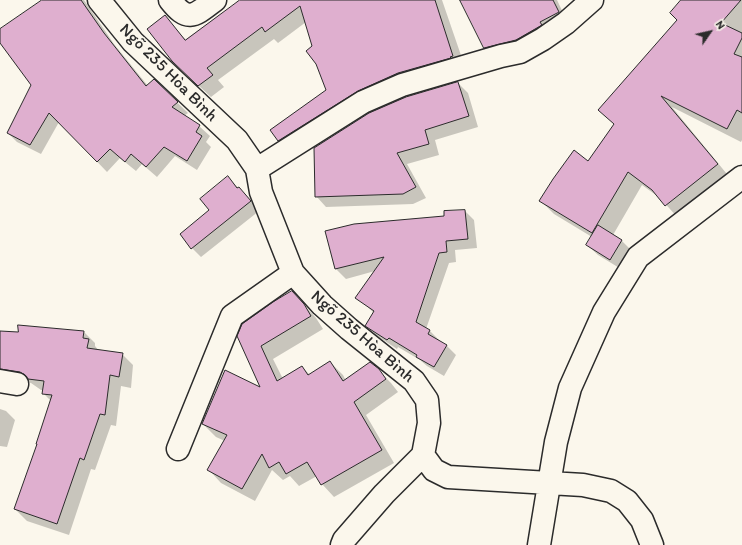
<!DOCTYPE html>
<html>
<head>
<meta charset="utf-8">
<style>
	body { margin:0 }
	#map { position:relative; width:742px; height:545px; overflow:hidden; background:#fbf7ec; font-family:Itim,sans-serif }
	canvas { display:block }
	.north { position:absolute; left:690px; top:12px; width:40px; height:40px; -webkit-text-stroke:3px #fbf7ec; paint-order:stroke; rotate:56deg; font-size:11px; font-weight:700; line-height:16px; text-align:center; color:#2b2b2b }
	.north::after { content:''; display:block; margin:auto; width:14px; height:18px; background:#2b2b2b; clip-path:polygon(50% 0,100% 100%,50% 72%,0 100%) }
</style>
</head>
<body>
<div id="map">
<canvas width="742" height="545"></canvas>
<div class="north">N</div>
</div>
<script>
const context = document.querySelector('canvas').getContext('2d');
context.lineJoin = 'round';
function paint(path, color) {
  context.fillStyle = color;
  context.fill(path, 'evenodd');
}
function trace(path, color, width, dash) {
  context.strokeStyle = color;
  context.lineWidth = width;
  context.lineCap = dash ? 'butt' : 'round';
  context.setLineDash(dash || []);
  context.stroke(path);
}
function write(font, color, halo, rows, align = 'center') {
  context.font = font + ' Itim,sans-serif';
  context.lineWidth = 3;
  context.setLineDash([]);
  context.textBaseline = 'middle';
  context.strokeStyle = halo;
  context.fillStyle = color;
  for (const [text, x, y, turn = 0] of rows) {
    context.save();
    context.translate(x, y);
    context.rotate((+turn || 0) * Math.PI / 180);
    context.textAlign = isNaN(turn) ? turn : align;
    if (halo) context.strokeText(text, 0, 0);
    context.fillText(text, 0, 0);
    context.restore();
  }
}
paint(new Path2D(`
	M 44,0 L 84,0 L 114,44 L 148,86 L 154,80 L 188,113 L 184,116 L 199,126 L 210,136 L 206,142 L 211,147 L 197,170 L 175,156 L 157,177 L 142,164 L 136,171 L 120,158 L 107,172 L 59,122 L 41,154 L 17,142 L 7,132 L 33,85 L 0,42 L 0,30 Z
	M 241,0 L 442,0 L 465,67 L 410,85 L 290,152 L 278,141 L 328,90 L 306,22 L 278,43 L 274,39 L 218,80 L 224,87 L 211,97 L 185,73 L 165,17 L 186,40 Z
	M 467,0 L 557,0 L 568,23 L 495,58 L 485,47 Z
	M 683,0 L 742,0 L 742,140 L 741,142 L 672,107 L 731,179 L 679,219 L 660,198 L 642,185 L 613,235 L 621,240 L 632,251 L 621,269 L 598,255 L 587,245 L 592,237 L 554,214 L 541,201 L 588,162 L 615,125 L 600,110 L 678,20 Z
	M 458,83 L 468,93 L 478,127 L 435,140 L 439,155 L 407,164 L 426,198 L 413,204 L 326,207 L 316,196 Z
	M 228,178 L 248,197 L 259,211 L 201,257 L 192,248 Z
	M 465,211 L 474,220 L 477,248 L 455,250 L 456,262 L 449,263 L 426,329 L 430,331 L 439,340 L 439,341 L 447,346 L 456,355 L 444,376 L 427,366 L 420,360 L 398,347 L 397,349 L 376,335 L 366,325 L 374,313 L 357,297 L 375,271 L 346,279 L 336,269 L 326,232 L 445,217 Z
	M 292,292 L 316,318 L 323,329 L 273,359 L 283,379 L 302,367 L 310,375 L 330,362 L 343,375 L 346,381 L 378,370 L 391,383 L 398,392 L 366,415 L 394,463 L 334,497 L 322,484 L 317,476 L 299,486 L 290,476 L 283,480 L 272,470 L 255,501 L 221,483 L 209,470 L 225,441 L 216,437 L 203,424 L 262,389 L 238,336 Z
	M 0,332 L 19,333 L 84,332 L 95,343 L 95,346 L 99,351 L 122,354 L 133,365 L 131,388 L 121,386 L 116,426 L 111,425 L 95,470 L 91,469 L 69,535 L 27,521 L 15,509 L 38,445 L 51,401 L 43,393 L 43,390 L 41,390 L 31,383 L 14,380 L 0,386 Z
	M 0,409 L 6,411 L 15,420 L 7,447 L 0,446 Z`), '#0003');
const building = new Path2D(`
	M 42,0 L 81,0 L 104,33 L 146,86 L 154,79 L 178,102 L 172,107 L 200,125 L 196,132 L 202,136 L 187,161 L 164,147 L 146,167 L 131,154 L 125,162 L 110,149 L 97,162 L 49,113 L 30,145 L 7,133 L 31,85 L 0,43 L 0,29 Z
	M 240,0 L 435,0 L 453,56 L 450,57 L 451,58 L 398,73 L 358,91 L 278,141 L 270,130 L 326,90 L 316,64 L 306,51 L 312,46 L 300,6 L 265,32 L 262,27 L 207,68 L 213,75 L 198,86 L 172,61 L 147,29 L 165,15 L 185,40 Z
	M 460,0 L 553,0 L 559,12 L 540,22 L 542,25 L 516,40 L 484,48 Z
	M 681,0 L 741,0 L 721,23 L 742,33 L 742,38 L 734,54 L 742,57 L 742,113 L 737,110 L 727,129 L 661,96 L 718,164 L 665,206 L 652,190 L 628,172 L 592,233 L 539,201 L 553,179 L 574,150 L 588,161 L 614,124 L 598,110 L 677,20 L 670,13 Z
	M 458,82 L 469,116 L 425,130 L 429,144 L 397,153 L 416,187 L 403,194 L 315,197 L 314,148 L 369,113 L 406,97 Z
	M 228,176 L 237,188 L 239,187 L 251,201 L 191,249 L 180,234 L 209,210 L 200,199 Z
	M 465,210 L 468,239 L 446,241 L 447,252 L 439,253 L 416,322 L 430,330 L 428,334 L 447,345 L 434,367 L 416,357 L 417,355 L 389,338 L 387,340 L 365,326 L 374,311 L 355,298 L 384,257 L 335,269 L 325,231 L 354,224 L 444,216 L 444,211 Z
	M 598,225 L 622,240 L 610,260 L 586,245 Z
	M 292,291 L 304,304 L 311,316 L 261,346 L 277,381 L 302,366 L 308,375 L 330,361 L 343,381 L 370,362 L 379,369 L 386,379 L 354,402 L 382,450 L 321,485 L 307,462 L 286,474 L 279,462 L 269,468 L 262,454 L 242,489 L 207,470 L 227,435 L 202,424 L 225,370 L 260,387 L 237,336 L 242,324 L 273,302 Z
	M 18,325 L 84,331 L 83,338 L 89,339 L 87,348 L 123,353 L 119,377 L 110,375 L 105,415 L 100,414 L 84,460 L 80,458 L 57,524 L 14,509 L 37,444 L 36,444 L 52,395 L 42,394 L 44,381 L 28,379 L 25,375 L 20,372 L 0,369 L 0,331 L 18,332 Z`);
paint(building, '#dfafcf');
trace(building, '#2b2b2b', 1);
const minor = new Path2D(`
	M 99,0 L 133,42 L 237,140 L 257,169 L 261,192 L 293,273 L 322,305 L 349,329 L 414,381 L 427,400 L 429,423 L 423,455 L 384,494 L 344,540 L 342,545
	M 170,0 C 188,23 194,16 215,0
	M 257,169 L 363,102 L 402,85 L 501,56 L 520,52 L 543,39 L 566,23 L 592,0
	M 0,381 L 17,384
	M 178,449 L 232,316 L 293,273
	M 423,455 L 434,470 L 448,477 L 583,485 L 611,491 L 627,501 L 642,520 L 652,545
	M 539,545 L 556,442 L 570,388 L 604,312 L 638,257 L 742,177`);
trace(minor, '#2b2b2b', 25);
trace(minor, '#fbf7ec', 22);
write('17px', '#2b2b2b', '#fbf7ec', [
	["Ngõ 235 Hòa Bình",168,73,45],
	["Ngõ 235 Hòa Bình",362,337,41]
]);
</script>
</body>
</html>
